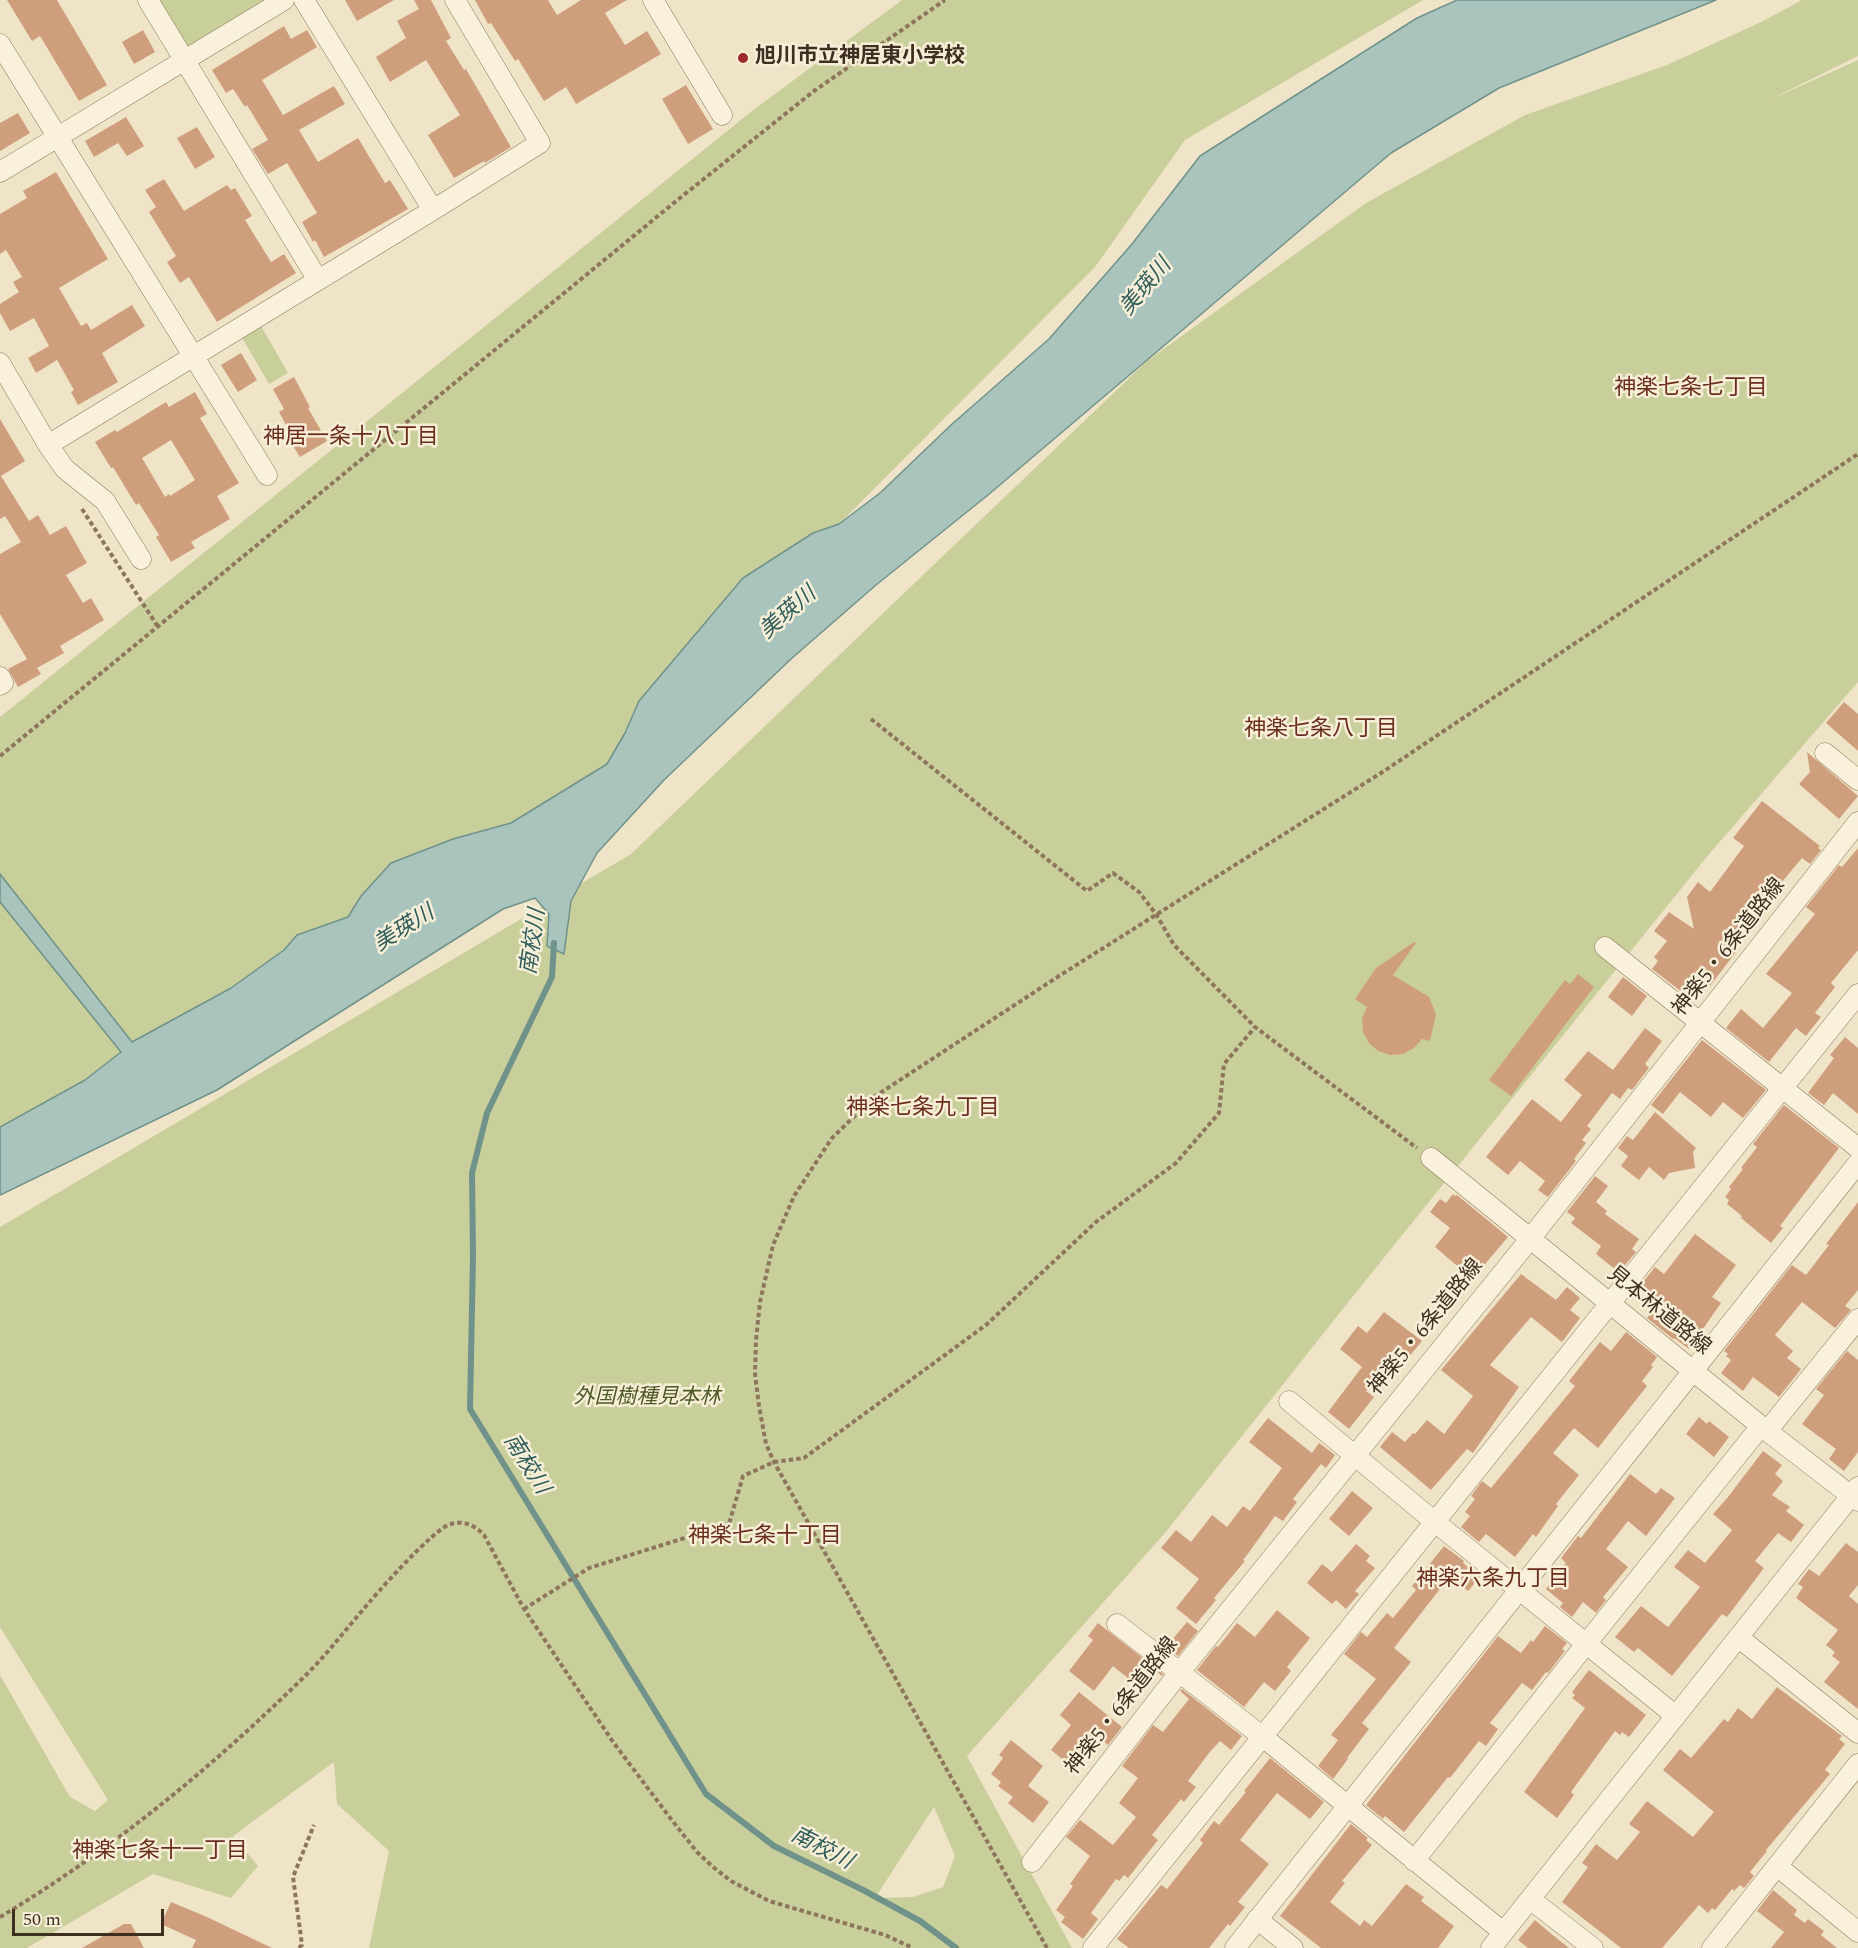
<!DOCTYPE html>
<html>
<head>
<meta charset="utf-8">
<style>
	body { margin:0 }
	#map { position:relative; width:1858px; height:1948px; overflow:hidden; background:#f0e4c8; font-family:Spectral,serif }
	canvas { display:block }
	.scale { position:absolute; left:12px; top:1909px; width:152px; height:27px; box-sizing:border-box; border:3px solid #3d2e20; border-top:0; padding-left:8px; font-size:18px; line-height:21px; white-space:nowrap; color:#3d2e20; -webkit-text-stroke:4px #f7eed8; paint-order:stroke }
</style>
</head>
<body>
<div id="map">
<canvas width="1858" height="1948"></canvas>
<div class="scale">50 m</div>
</div>
<script>
const context = document.querySelector('canvas').getContext('2d');
context.lineJoin = 'round';
function paint(path, color) {
  context.fillStyle = color;
  context.fill(path, 'evenodd');
}
function trace(path, color, width, dash) {
  context.strokeStyle = color;
  context.lineWidth = width;
  context.lineCap = dash ? 'butt' : 'round';
  context.setLineDash(dash || []);
  context.stroke(path);
}
function write(font, color, halo, rows, align = 'center') {
  context.font = font + ' Spectral,"Noto Sans JP",serif';
  context.lineWidth = 5;
  context.setLineDash([]);
  context.textBaseline = 'middle';
  context.strokeStyle = halo;
  context.fillStyle = color;
  for (const [text, x, y, turn = 0] of rows) {
    context.save();
    context.translate(x, y);
    context.rotate((+turn || 0) * Math.PI / 180);
    context.textAlign = isNaN(turn) ? turn : align;
    if (halo) context.strokeText(text, 0, 0);
    context.fillText(text, 0, 0);
    context.restore();
  }
}
paint(new Path2D(`
	M 148,0 L 284,0 L 184,62 Z
	M 902,0 L 1423,0 L 1185,140 L 1095,267 L 839,524 L 813,533 L 743,578 L 639,701 L 625,733 L 607,764 L 511,823 L 453,839 L 391,863 L 361,896 L 348,917 L 297,935 L 284,950 L 231,988 L 121,1052 L 85,1080 L 0,1127 L 0,717 L 752,111 Z
	M 1802,0 L 1858,0 L 1858,56 L 1765,102 L 1858,60 L 1858,682 L 1705,859 L 1350,1300 L 1165,1533 L 967,1756 L 1072,1948 L 369,1948 L 389,1851 L 337,1804 L 334,1762 L 233,1836 L 258,1866 L 231,1898 L 153,1874 L 27,1948 L 0,1948 L 0,1675 L 70,1797 L 95,1811 L 108,1800 L 0,1627 L 0,1227 L 631,854 L 1147,361 L 1366,203 L 1525,115 L 1667,65 L 1763,21 ZM 934,1807 L 955,1856 L 943,1887 L 913,1897 L 875,1898 Z
	M 260,324 L 288,373 L 269,384 L 241,336 Z`), '#c9cf9b');
const water = new Path2D(`
	M 1457,0 L 1716,0 L 1499,88 L 1391,153 L 988,495 L 876,585 L 791,659 L 664,780 L 597,853 L 571,901 L 564,954 L 547,946 L 549,914 L 535,898 L 503,909 L 217,1090 L 0,1195 L 0,1127 L 85,1080 L 121,1052 L 0,902 L 0,874 L 132,1042 L 231,988 L 284,950 L 297,935 L 348,917 L 361,896 L 391,863 L 453,839 L 511,823 L 607,764 L 625,733 L 639,701 L 743,578 L 813,533 L 839,524 L 880,493 L 951,425 L 1049,339 L 1132,244 L 1200,156 L 1417,18 Z`);
paint(water, '#a9c4bc');
trace(water, '#6f938a', 1.5);
trace(new Path2D(`
	M 554,943 L 552,977 L 487,1113 L 472,1173 L 473,1256 L 470,1409 L 706,1794 L 774,1846 L 865,1891 L 920,1921 L 956,1948`), '#6f938a', 6);
paint(new Path2D(`
	M 7,0 L 57,0 L 107,85 L 79,101 L 40,36 L 32,41 Z
	M 345,0 L 394,0 L 357,21 Z
	M 414,0 L 431,0 L 451,38 L 446,41 L 464,70 L 466,69 L 511,147 L 485,163 L 484,161 L 454,178 L 428,135 L 460,115 L 426,60 L 390,82 L 376,57 L 406,38 L 397,21 L 419,9 Z
	M 475,0 L 548,0 L 557,15 L 581,0 L 627,0 L 605,13 L 625,45 L 647,31 L 661,54 L 576,104 L 566,87 L 544,101 L 518,59 L 515,61 L 491,23 L 488,24 Z
	M 284,26 L 291,39 L 307,30 L 317,47 L 262,80 L 283,115 L 334,86 L 345,104 L 299,130 L 318,162 L 358,138 L 385,183 L 390,180 L 408,209 L 324,257 L 315,240 L 313,242 L 302,222 L 317,213 L 287,163 L 268,174 L 252,149 L 268,140 L 247,105 L 245,107 L 233,89 L 226,93 L 212,70 Z
	M 143,30 L 155,52 L 134,64 L 122,42 Z
	M 686,85 L 713,129 L 688,144 L 662,99 Z
	M 18,113 L 30,133 L 0,151 L 0,123 Z
	M 126,117 L 144,146 L 127,156 L 118,143 L 94,157 L 85,141 Z
	M 197,127 L 215,157 L 195,169 L 177,138 Z
	M 56,172 L 108,259 L 59,288 L 81,326 L 87,323 L 91,330 L 132,305 L 145,326 L 102,353 L 118,382 L 78,405 L 71,392 L 74,390 L 57,360 L 36,373 L 28,358 L 49,346 L 34,318 L 10,331 L 0,313 L 0,304 L 19,292 L 13,282 L 22,277 L 6,250 L 0,254 L 0,214 L 27,198 L 23,191 Z
	M 164,179 L 184,211 L 227,185 L 231,190 L 235,188 L 252,216 L 245,220 L 271,262 L 284,254 L 296,273 L 217,322 L 189,277 L 180,283 L 167,262 L 176,256 L 149,212 L 156,207 L 145,190 Z
	M 241,353 L 257,380 L 238,392 L 221,365 Z
	M 294,377 L 310,407 L 308,408 L 327,441 L 300,457 L 288,438 L 292,436 L 279,412 L 284,409 L 273,389 Z
	M 195,392 L 207,414 L 200,418 L 239,483 L 217,496 L 230,519 L 191,542 L 195,548 L 171,562 L 156,537 L 159,535 L 139,503 L 136,505 L 113,467 L 111,468 L 95,442 L 115,430 L 117,432 L 166,402 L 169,407 ZM 171,440 L 195,480 L 170,496 L 169,494 L 165,497 L 142,458 Z
	M 0,419 L 25,461 L 1,476 L 29,521 L 38,515 L 50,535 L 66,526 L 87,563 L 66,575 L 83,603 L 91,598 L 104,620 L 60,646 L 64,653 L 37,668 L 41,674 L 18,687 L 8,669 L 27,659 L 0,614 L 0,554 L 21,542 L 5,516 L 0,519 Z
	M 1844,702 L 1858,714 L 1858,751 L 1826,723 Z
	M 1807,752 L 1858,796 L 1839,819 L 1799,784 L 1810,772 Z
	M 1762,801 L 1820,846 L 1818,848 L 1821,850 L 1810,864 L 1802,858 L 1766,901 L 1764,899 L 1736,932 L 1742,937 L 1733,950 L 1736,952 L 1710,986 L 1709,985 L 1695,1002 L 1652,969 L 1658,961 L 1654,957 L 1667,941 L 1654,931 L 1669,912 L 1694,929 L 1687,897 L 1698,882 L 1710,892 L 1744,846 L 1733,838 Z
	M 1858,848 L 1858,950 L 1831,983 L 1835,987 L 1815,1013 L 1821,1017 L 1806,1036 L 1796,1028 L 1769,1062 L 1726,1028 L 1741,1009 L 1763,1028 L 1792,993 L 1766,974 L 1815,914 L 1806,907 L 1839,865 L 1842,867 Z
	M 1414,942 L 1416,943 L 1393,975 L 1429,997 L 1436,1014 L 1430,1041 L 1422,1039 L 1414,1048 L 1403,1054 L 1390,1055 L 1378,1051 L 1369,1043 L 1363,1032 L 1362,1019 L 1367,1007 L 1355,999 L 1376,968 Z
	M 1578,974 L 1594,987 L 1511,1096 L 1489,1080 L 1565,980 L 1570,984 Z
	M 1623,977 L 1647,996 L 1632,1016 L 1608,997 Z
	M 1645,1028 L 1662,1041 L 1645,1064 L 1649,1068 L 1632,1090 L 1628,1088 L 1620,1099 L 1612,1093 L 1587,1126 L 1591,1129 L 1582,1140 L 1586,1143 L 1574,1159 L 1576,1161 L 1548,1197 L 1538,1190 L 1545,1181 L 1520,1161 L 1508,1175 L 1486,1157 L 1532,1099 L 1561,1122 L 1582,1095 L 1564,1080 L 1588,1051 L 1613,1070 Z
	M 1845,1037 L 1858,1048 L 1858,1114 L 1833,1093 L 1824,1105 L 1808,1093 L 1834,1058 L 1830,1055 Z
	M 1702,1040 L 1766,1090 L 1743,1118 L 1723,1102 L 1711,1117 L 1680,1092 L 1663,1114 L 1651,1105 Z
	M 1784,1105 L 1839,1148 L 1780,1226 L 1783,1228 L 1771,1243 L 1741,1218 L 1742,1216 L 1727,1204 L 1729,1200 L 1725,1197 L 1731,1189 L 1729,1187 L 1743,1169 L 1741,1168 L 1757,1147 L 1753,1144 Z
	M 1655,1112 L 1696,1148 L 1693,1152 L 1695,1168 L 1669,1173 L 1664,1180 L 1649,1167 L 1639,1180 L 1621,1166 L 1628,1156 L 1618,1148 L 1627,1136 L 1633,1140 Z
	M 1595,1176 L 1608,1186 L 1596,1202 L 1607,1211 L 1605,1214 L 1639,1239 L 1632,1249 L 1636,1252 L 1620,1271 L 1617,1268 L 1616,1270 L 1596,1254 L 1601,1246 L 1571,1223 L 1575,1218 L 1567,1212 Z
	M 1453,1194 L 1455,1196 L 1457,1195 L 1508,1237 L 1475,1276 L 1469,1276 L 1435,1247 L 1450,1228 L 1430,1212 L 1440,1199 L 1446,1203 Z
	M 1858,1202 L 1858,1290 L 1845,1306 L 1851,1310 L 1835,1328 L 1802,1302 L 1775,1335 L 1793,1351 L 1787,1358 L 1801,1369 L 1779,1397 L 1753,1377 L 1743,1391 L 1721,1373 L 1731,1360 L 1726,1356 L 1728,1354 L 1724,1351 L 1792,1265 L 1806,1275 L 1829,1245 L 1826,1244 Z
	M 1695,1234 L 1736,1265 L 1712,1297 L 1721,1303 L 1689,1349 L 1674,1338 L 1673,1339 L 1647,1318 L 1660,1301 L 1640,1286 L 1655,1267 L 1664,1274 Z
	M 1521,1274 L 1556,1300 L 1567,1287 L 1580,1298 L 1570,1310 L 1580,1318 L 1562,1342 L 1531,1317 L 1490,1365 L 1519,1387 L 1473,1453 L 1467,1449 L 1431,1490 L 1380,1447 L 1392,1432 L 1405,1442 L 1413,1433 L 1415,1434 L 1427,1420 L 1444,1434 L 1473,1396 L 1441,1370 Z
	M 1384,1312 L 1422,1341 L 1407,1359 L 1398,1352 L 1366,1391 L 1374,1397 L 1349,1429 L 1328,1412 L 1362,1367 L 1340,1349 L 1358,1326 L 1367,1333 Z
	M 1626,1332 L 1657,1357 L 1651,1365 L 1653,1367 L 1642,1381 L 1647,1386 L 1598,1448 L 1574,1428 L 1553,1453 L 1579,1475 L 1556,1504 L 1558,1506 L 1536,1537 L 1533,1534 L 1515,1557 L 1486,1534 L 1479,1542 L 1461,1527 L 1470,1516 L 1465,1512 L 1475,1499 L 1471,1496 L 1482,1481 L 1491,1488 L 1575,1386 L 1569,1381 L 1600,1342 L 1611,1351 Z
	M 1847,1351 L 1858,1360 L 1858,1452 L 1844,1471 L 1829,1459 L 1836,1449 L 1802,1424 L 1824,1395 L 1816,1389 Z
	M 1699,1417 L 1707,1424 L 1709,1421 L 1729,1437 L 1714,1457 L 1686,1434 Z
	M 1268,1418 L 1312,1453 L 1319,1443 L 1335,1455 L 1326,1468 L 1321,1464 L 1293,1499 L 1297,1502 L 1283,1521 L 1275,1516 L 1247,1555 L 1243,1560 L 1245,1561 L 1214,1598 L 1216,1600 L 1196,1624 L 1176,1608 L 1199,1579 L 1161,1548 L 1176,1530 L 1191,1542 L 1212,1515 L 1227,1527 L 1243,1506 L 1250,1511 L 1282,1468 L 1249,1442 Z
	M 1763,1451 L 1782,1465 L 1775,1474 L 1783,1481 L 1772,1495 L 1790,1507 L 1786,1511 L 1804,1525 L 1791,1542 L 1778,1533 L 1755,1561 L 1764,1568 L 1727,1617 L 1722,1614 L 1672,1676 L 1638,1648 L 1634,1652 L 1615,1637 L 1641,1606 L 1668,1627 L 1700,1587 L 1674,1567 L 1688,1550 L 1705,1563 L 1732,1530 L 1713,1514 L 1728,1497 Z
	M 1630,1474 L 1656,1494 L 1661,1488 L 1675,1498 L 1646,1536 L 1628,1521 L 1606,1549 L 1628,1567 L 1603,1597 L 1606,1600 L 1596,1613 L 1583,1602 L 1572,1617 L 1560,1607 L 1563,1603 L 1546,1589 L 1566,1563 L 1561,1558 L 1578,1536 L 1581,1538 Z
	M 1352,1491 L 1373,1508 L 1349,1536 L 1329,1519 Z
	M 1846,1543 L 1858,1552 L 1858,1585 L 1849,1596 L 1858,1604 L 1858,1709 L 1824,1682 L 1840,1662 L 1832,1656 L 1835,1652 L 1826,1645 L 1838,1630 L 1796,1598 L 1803,1587 L 1798,1584 L 1809,1569 L 1819,1576 Z
	M 1356,1544 L 1370,1556 L 1366,1561 L 1375,1568 L 1355,1591 L 1359,1594 L 1346,1609 L 1336,1600 L 1332,1604 L 1307,1583 L 1322,1564 L 1332,1572 Z
	M 1444,1546 L 1464,1561 L 1463,1563 L 1480,1577 L 1468,1591 L 1450,1576 L 1394,1648 L 1411,1662 L 1362,1723 L 1369,1729 L 1347,1758 L 1348,1759 L 1333,1779 L 1318,1766 L 1338,1740 L 1331,1735 L 1376,1679 L 1344,1654 L 1361,1632 L 1367,1637 L 1387,1613 L 1393,1618 L 1416,1590 L 1412,1586 Z
	M 1277,1610 L 1310,1638 L 1287,1667 L 1291,1671 L 1275,1691 L 1264,1682 L 1244,1707 L 1197,1670 L 1216,1646 L 1218,1647 L 1237,1623 L 1255,1637 Z
	M 1187,1622 L 1198,1631 L 1178,1656 L 1166,1647 Z
	M 1098,1623 L 1163,1674 L 1162,1676 L 1156,1671 L 1141,1689 L 1113,1666 L 1094,1691 L 1069,1671 L 1093,1640 L 1088,1636 Z
	M 1545,1626 L 1567,1643 L 1562,1649 L 1565,1651 L 1548,1673 L 1546,1672 L 1532,1690 L 1522,1683 L 1490,1723 L 1498,1729 L 1486,1746 L 1479,1741 L 1450,1778 L 1448,1777 L 1404,1832 L 1385,1816 L 1383,1819 L 1366,1805 L 1498,1636 L 1521,1653 L 1531,1640 L 1533,1642 Z
	M 1589,1670 L 1646,1715 L 1629,1737 L 1622,1732 L 1620,1735 L 1615,1731 L 1571,1792 L 1574,1795 L 1557,1818 L 1524,1792 L 1585,1708 L 1572,1698 L 1575,1695 L 1572,1692 Z
	M 1777,1687 L 1842,1736 L 1839,1739 L 1845,1744 L 1825,1770 L 1830,1774 L 1766,1850 L 1767,1851 L 1750,1872 L 1754,1876 L 1744,1888 L 1740,1885 L 1734,1891 L 1732,1889 L 1715,1910 L 1712,1908 L 1708,1913 L 1699,1905 L 1662,1948 L 1621,1948 L 1562,1902 L 1588,1867 L 1582,1863 L 1596,1844 L 1617,1860 L 1640,1832 L 1629,1824 L 1647,1801 L 1693,1837 L 1714,1812 L 1663,1770 L 1680,1749 L 1691,1758 L 1724,1719 L 1728,1722 L 1738,1708 L 1752,1719 Z
	M 1182,1689 L 1242,1736 L 1231,1750 L 1220,1741 L 1209,1753 L 1188,1781 L 1196,1787 L 1184,1802 L 1181,1799 L 1152,1835 L 1158,1840 L 1128,1878 L 1124,1875 L 1119,1881 L 1116,1879 L 1091,1913 L 1098,1919 L 1083,1939 L 1061,1922 L 1065,1917 L 1056,1910 L 1073,1886 L 1070,1884 L 1090,1856 L 1066,1837 L 1080,1820 L 1113,1845 L 1136,1817 L 1119,1803 L 1138,1778 L 1122,1766 L 1153,1725 L 1163,1732 L 1189,1699 L 1180,1691 Z
	M 1079,1692 L 1122,1727 L 1108,1745 L 1101,1739 L 1076,1770 L 1051,1750 L 1071,1725 L 1060,1715 Z
	M 1011,1740 L 1043,1766 L 1028,1786 L 1049,1802 L 1033,1823 L 1008,1803 L 1013,1797 L 998,1786 L 1001,1782 L 991,1774 L 1003,1758 L 999,1755 Z
	M 1270,1758 L 1324,1802 L 1310,1819 L 1277,1793 L 1240,1840 L 1269,1864 L 1238,1902 L 1245,1907 L 1230,1926 L 1228,1924 L 1209,1948 L 1129,1948 L 1117,1939 L 1161,1885 L 1167,1889 L 1203,1843 L 1200,1840 L 1214,1821 L 1219,1825 L 1246,1792 L 1244,1791 Z
	M 1351,1824 L 1368,1838 L 1366,1840 L 1372,1845 L 1342,1881 L 1345,1883 L 1330,1902 L 1360,1926 L 1364,1920 L 1372,1926 L 1406,1884 L 1424,1897 L 1421,1901 L 1454,1926 L 1438,1948 L 1321,1948 L 1280,1916 Z
	M 1773,1890 L 1797,1910 L 1794,1915 L 1805,1923 L 1808,1919 L 1824,1931 L 1821,1935 L 1837,1948 L 1771,1948 L 1784,1932 L 1757,1911 Z
	M 171,1902 L 207,1917 L 272,1948 L 192,1948 L 196,1940 L 161,1924 Z
	M 1535,1920 L 1549,1932 L 1569,1948 L 1528,1948 L 1518,1940 Z
	M 124,1924 L 131,1924 L 144,1948 L 82,1948 Z`), '#cf9f7d');
const minor = new Path2D(`
	M 148,0 L 318,280
	M 304,0 L 433,210
	M 653,0 L 722,115
	M 0,44 L 267,475
	M 0,172 L 284,0
	M 0,363 L 48,445 L 65,469 L 105,501 L 141,559
	M 48,445 L 433,210 L 540,143 L 455,0
	M 0,677 L 3,683 L 0,685
	M 1825,753 L 1858,780
	M 1605,947 L 1858,1148
	M 1431,1158 L 1767,1431 L 1858,1501
	M 1289,1401 L 1435,1522 L 1676,1716
	M 1767,1431 L 1858,1319
	M 1117,1624 L 1263,1737 L 1503,1932
	M 1738,1637 L 1858,1733
	M 1414,1861 L 1586,1644 L 1761,1426
	M 1032,1862 L 1179,1673 L 1530,1239 L 1858,822
	M 1777,1866 L 1858,1932
	M 1530,1899 L 1593,1948
	M 1257,1919 L 1293,1948
	M 1093,1948 L 1858,994
	M 1235,1948 L 1858,1163
	M 1491,1948 L 1858,1487
	M 1712,1948 L 1858,1764`);
trace(minor, '#8d765c', 21);
trace(new Path2D(`
	M 82,509 L 158,627
	M 871,719 L 1087,891 L 1113,873 L 1139,892 L 1156,914 L 1174,945 L 1255,1027 L 1417,1148
	M 0,756 L 675,202 L 814,91 L 945,0
	M 524,1609 L 589,1568 L 729,1524 L 743,1476 L 774,1462 L 804,1458 L 986,1325 L 1096,1222 L 1176,1163 L 1219,1113 L 1224,1064 L 1255,1027
	M 0,1917 C 112,1850 214,1766 307,1674 C 326,1655 343,1633 361,1612 C 375,1595 434,1528 451,1524 C 465,1520 475,1526 484,1535 L 524,1609 L 613,1742 L 671,1819 L 697,1852 L 713,1867 L 731,1881 L 769,1901 L 885,1935 L 913,1948
	M 299,1948 L 302,1945 L 293,1877 L 314,1825
	M 1047,1948 L 774,1462 L 766,1444 L 759,1406 L 755,1374 L 756,1340 L 760,1302 L 773,1245 L 794,1196 L 832,1138 L 874,1097 L 1059,976 L 1381,773 L 1858,454`), '#8d765c', 4, [4.5, 3]);
trace(minor, '#faf1dc', 20);
for (const [x, y, r, color] of [
	[743,58,6,"#9e2a2b"]
]) {
  const dot = new Path2D();
  dot.arc(x, y, r, 0, 2 * Math.PI);
  context.fillStyle = color;
  context.fill(dot);
  trace(dot, '#f7eed8', 2);
}
write('bold 21px', '#3d2e20', '#f7eed8', [
	["旭川市立神居東小学校",755,58]
], 'left');
write('21px', '#3d2e20', '#f7eed8', [
	["神楽5・6条道路線",1730,948,-52],
	["見本林道路線",1658,1312,39],
	["神楽5・6条道路線",1427,1328,-51],
	["神楽5・6条道路線",1123,1707,-52]
]);
write('italic 21px', '#4d5a26', '#f7eed8', [
	["外国樹種見本林",647,1399]
]);
write('italic 22px', '#2f5d5a', '#f7eed8', [
	["美瑛川",1147,288,-50],
	["美瑛川",789,614,-41],
	["美瑛川",405,930,-32],
	["南校川",535,942,-82],
	["南校川",525,1465,58],
	["南校川",821,1850,27]
]);
write('22px', '#6b2e1e', '#f7eed8', [
	["神楽七条七丁目",1691,390],
	["神居一条十八丁目",351,439],
	["神楽七条八丁目",1321,731],
	["神楽七条九丁目",923,1110],
	["神楽七条十丁目",765,1538],
	["神楽六条九丁目",1493,1581],
	["神楽七条十一丁目",160,1853]
]);
</script>
</body>
</html>
